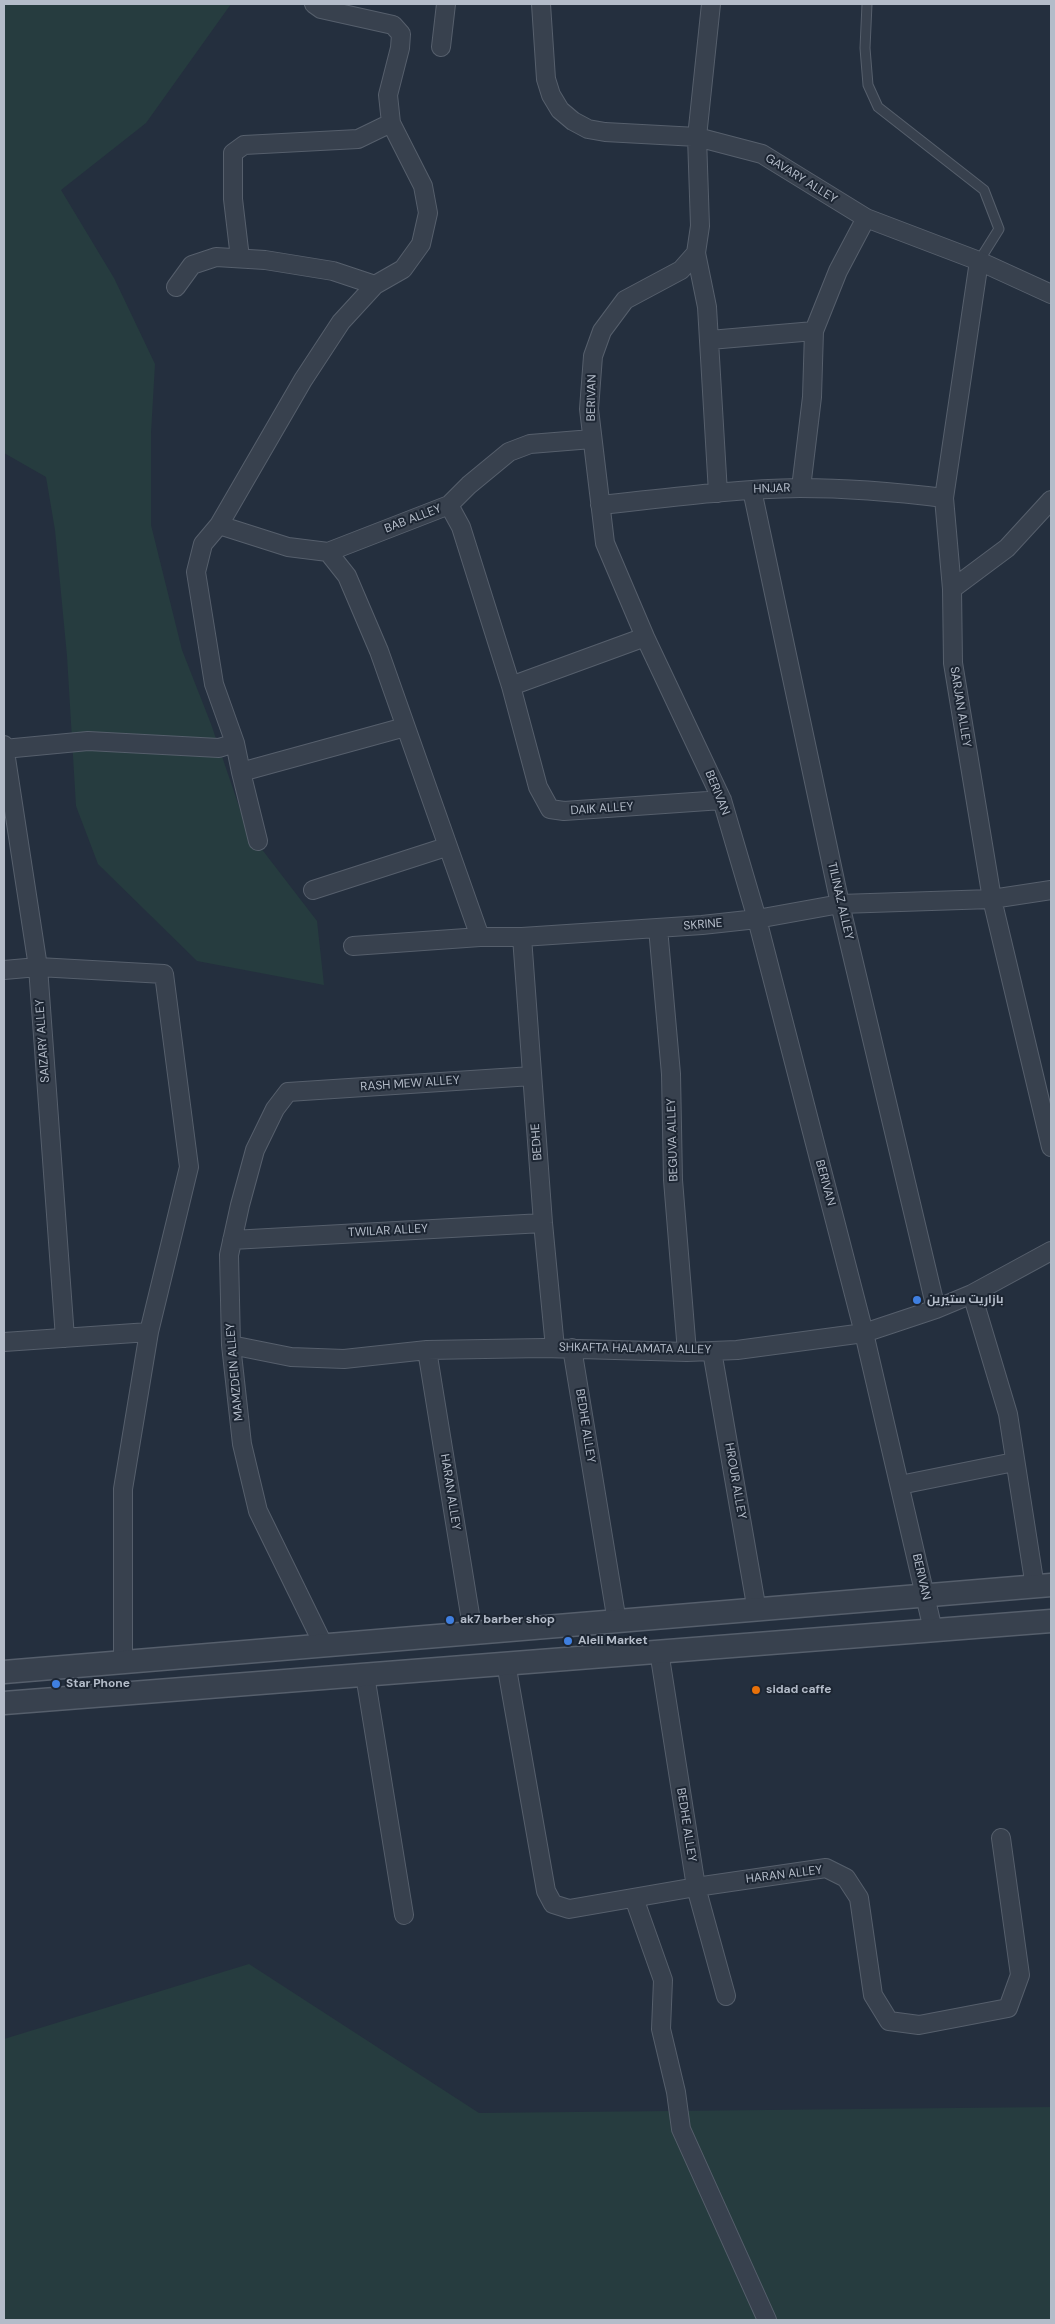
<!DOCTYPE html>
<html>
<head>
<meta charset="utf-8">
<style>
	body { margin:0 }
	#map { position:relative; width:1055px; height:2324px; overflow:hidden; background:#242f3e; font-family:"DM Sans",sans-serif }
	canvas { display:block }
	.frame { position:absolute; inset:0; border:5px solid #b4bcc9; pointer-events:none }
</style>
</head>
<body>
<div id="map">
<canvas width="1055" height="2324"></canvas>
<div class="frame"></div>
</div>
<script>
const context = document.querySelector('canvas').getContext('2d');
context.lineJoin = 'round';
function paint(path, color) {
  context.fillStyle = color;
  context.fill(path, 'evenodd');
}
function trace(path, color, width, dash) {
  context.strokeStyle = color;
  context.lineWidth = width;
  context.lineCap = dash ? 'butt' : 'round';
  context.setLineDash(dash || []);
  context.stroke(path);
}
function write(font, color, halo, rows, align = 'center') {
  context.font = font + ' "DM Sans",Cairo,sans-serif';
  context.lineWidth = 4;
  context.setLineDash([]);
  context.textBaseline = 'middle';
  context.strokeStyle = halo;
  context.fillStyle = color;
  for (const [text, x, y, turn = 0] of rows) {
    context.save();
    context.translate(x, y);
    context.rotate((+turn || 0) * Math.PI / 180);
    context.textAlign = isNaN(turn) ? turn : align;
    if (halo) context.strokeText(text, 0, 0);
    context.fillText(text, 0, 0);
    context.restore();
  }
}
paint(new Path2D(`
	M 4,4 L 231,4 L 146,123 L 61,190 L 114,278 L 155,364 L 151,433 L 151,525 L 182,650 L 211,724 L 247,830 L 317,921 L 324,985 L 197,961 L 98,864 L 76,806 L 67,656 L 55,530 L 46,477 L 4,453 Z
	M 249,1964 L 479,2113 L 1051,2107 L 1051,2320 L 4,2320 L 4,2039 Z`), '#263c3f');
const service = new Path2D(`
	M 867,4 L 865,48 L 868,85 L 878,107 L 984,190 L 999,229 L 979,261`);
const minor = new Path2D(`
	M 314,4 L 321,9 L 393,25 L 401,34 L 400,48 L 388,95 L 391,123 L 423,186 L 428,213 L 421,244 L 403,269 L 375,285 L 341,322 L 303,380 L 219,525 L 203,544 L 196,572 L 214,684 L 235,743 L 241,772 L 405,727
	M 541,4 L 546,79 L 551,95 L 560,110 L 573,121 L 588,129 L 605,132 L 697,137 L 762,154 L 866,218 L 979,261 L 1051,294
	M 711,4 L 697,137 L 700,226 L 696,253 L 681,270 L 625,300 L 602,331 L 593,356 L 589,409 L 605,543 L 645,637 L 722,800 L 757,919 L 864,1333 L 933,1630
	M 441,47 L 446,4
	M 696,253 L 707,307 L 718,493
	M 240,258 L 233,199 L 233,153 L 244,145 L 358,139 L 391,123
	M 979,261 L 944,498 L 952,589 L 953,663 L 992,899 L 1051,1147
	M 176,287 L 192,265 L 216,257 L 265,260 L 333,271 L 375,285
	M 710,340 L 814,331
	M 801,488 L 812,397 L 814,331 L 838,271 L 866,218
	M 752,490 L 840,904 L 936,1309
	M 449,505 L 461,527 L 511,686
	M 600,505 C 667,498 733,489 800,488 C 849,488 896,492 944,498
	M 219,525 L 288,547 L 328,552 L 449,505 L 469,485 L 509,452 L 530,444 L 592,439
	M 328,552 L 347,576 L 379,651 L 480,937
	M 952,589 L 1007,548 L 1051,500
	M 645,637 L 511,686 L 538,787 L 550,809 L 564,811 L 722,800
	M 4,745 L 38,967 L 65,1338
	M 4,749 L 88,741 L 219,748 L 235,743
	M 241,772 L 258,841
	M 313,890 L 446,847
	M 658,928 L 671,1074 L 673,1180 L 687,1352
	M 522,937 L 543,1223 L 555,1348
	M 353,946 L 480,937 L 522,937 L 702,925 L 757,919 L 840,904 L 992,899 L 1051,890
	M 4,970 L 38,967 L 164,974 L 189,1167 L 149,1332 L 123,1489 L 123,1662
	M 232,1240 L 543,1223
	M 972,1294 L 1008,1414 L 1035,1587
	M 4,1342 L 149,1332
	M 231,1345 L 291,1357 L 344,1359 L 427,1350 L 543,1348 L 687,1352 L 737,1350 L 864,1333 L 936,1309 L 972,1294 L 1051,1251
	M 572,1348 L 617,1622
	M 427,1350 L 473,1633
	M 712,1351 L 757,1611
	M 900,1485 L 1014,1462
	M 324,1646 L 258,1511 L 242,1444 L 231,1345 L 229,1255 L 240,1205 L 255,1150 L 275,1109 L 288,1092 L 532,1076
	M 659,1651 L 696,1887 L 726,1996
	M 506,1663 L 546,1891 L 553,1904 L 569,1909 L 696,1887 L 826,1868 L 846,1878 L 859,1898 L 873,1995 L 889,2021 L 919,2025 L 1008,2008 L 1020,1975 L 1001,1838
	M 365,1675 L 404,1915
	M 634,1898 L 663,1980 L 661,2029 L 676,2092 L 681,2129 L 767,2320`);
const tertiary = new Path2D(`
	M 4,1672 L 1051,1585
	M 4,1703 L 1051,1621`);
trace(service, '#565f6c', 11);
trace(minor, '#565f6c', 20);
trace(tertiary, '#565f6c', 25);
trace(service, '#38414e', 9);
trace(minor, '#38414e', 18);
trace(tertiary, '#38414e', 22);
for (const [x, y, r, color] of [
	[917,1300,5,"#3f7fe0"],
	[450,1620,5,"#3f7fe0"],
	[568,1641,5,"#3f7fe0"],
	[56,1684,5,"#3f7fe0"],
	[756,1690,5,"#e8710a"]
]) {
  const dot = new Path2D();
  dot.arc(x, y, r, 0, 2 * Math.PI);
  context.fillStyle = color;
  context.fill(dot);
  trace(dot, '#1d2633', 2);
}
write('12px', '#b4bcc9', '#1d2633', [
	["GAVARY ALLEY",801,179,32],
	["BERIVAN",592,398,-89],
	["HNJAR",772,489,-2],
	["BAB ALLEY",413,519,-21],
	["SARJAN ALLEY",960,707,81],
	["BERIVAN",717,793,68],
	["DAIK ALLEY",602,809,-4],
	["TILINAZ ALLEY",840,901,77],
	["SKRINE",703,925,-5],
	["SAIZARY ALLEY",43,1041,-94],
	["RASH MEW ALLEY",410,1084,-4],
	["BEGUVA ALLEY",673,1140,-92],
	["BEDHE",537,1142,-94],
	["BERIVAN",825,1183,75],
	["TWILAR ALLEY",388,1231,-3],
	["SHKAFTA HALAMATA ALLEY",635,1349,1],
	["MAMZDEIN ALLEY",235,1372,-95],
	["BEDHE ALLEY",585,1426,81],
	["HROUR ALLEY",735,1481,80],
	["HARAN ALLEY",450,1492,81],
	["BERIVAN",921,1577,77],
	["BEDHE ALLEY",686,1825,81],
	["HARAN ALLEY",784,1875,-7]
]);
write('bold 12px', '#b4bcc9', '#1d2633', [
	["بازاريت ستيرين",927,1300],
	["ak7 barber shop",460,1620],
	["Aleli Market",578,1641],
	["Star Phone",66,1684],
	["sidad caffe",766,1690]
], 'left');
</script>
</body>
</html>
